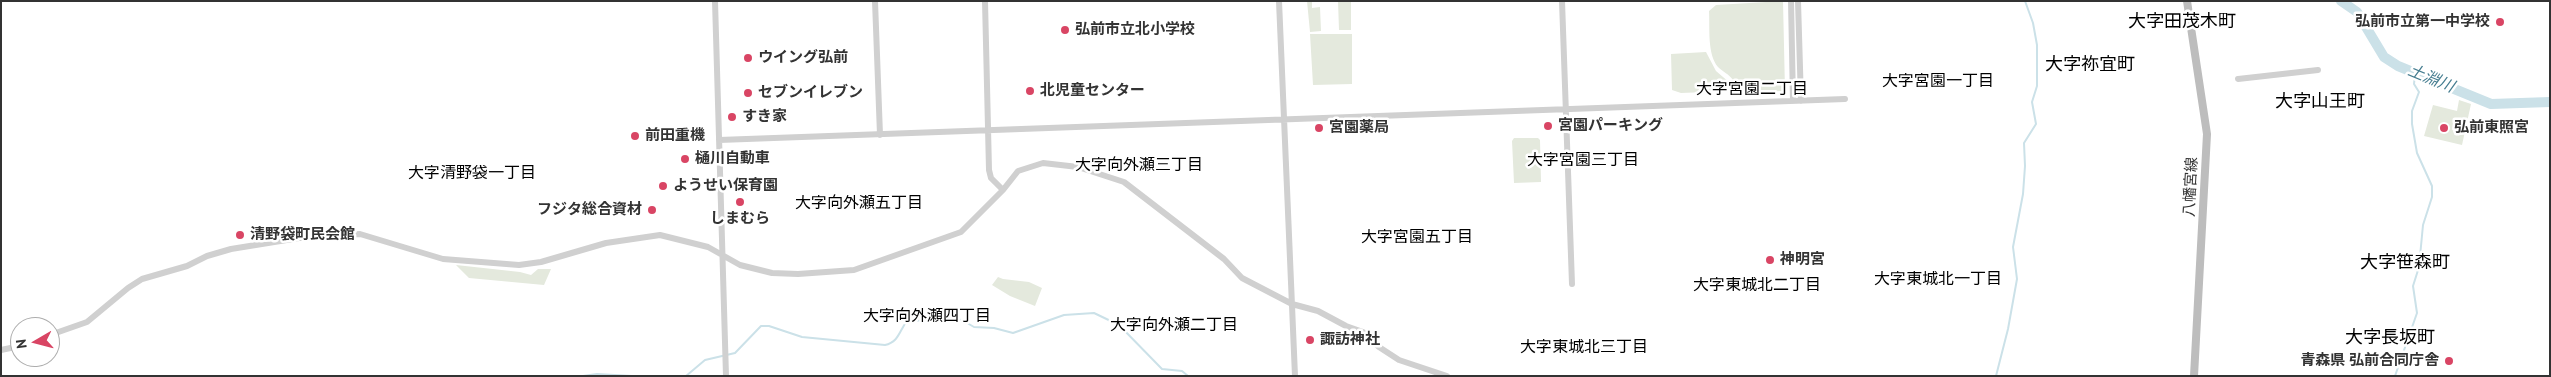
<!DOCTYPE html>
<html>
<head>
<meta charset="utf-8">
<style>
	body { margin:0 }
	#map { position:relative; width:2551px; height:377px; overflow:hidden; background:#fff; font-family:"PT Sans",sans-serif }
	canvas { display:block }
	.frame { position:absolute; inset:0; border:2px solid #333; pointer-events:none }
	.north { position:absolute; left:10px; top:317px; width:50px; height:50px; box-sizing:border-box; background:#fff; border:1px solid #adadad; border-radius:50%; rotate:262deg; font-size:14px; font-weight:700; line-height:20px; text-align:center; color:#333 }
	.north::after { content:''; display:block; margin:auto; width:18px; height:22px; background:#d94564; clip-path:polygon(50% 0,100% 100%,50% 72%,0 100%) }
</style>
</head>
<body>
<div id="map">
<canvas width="2551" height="377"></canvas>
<div class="frame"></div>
<div class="north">N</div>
</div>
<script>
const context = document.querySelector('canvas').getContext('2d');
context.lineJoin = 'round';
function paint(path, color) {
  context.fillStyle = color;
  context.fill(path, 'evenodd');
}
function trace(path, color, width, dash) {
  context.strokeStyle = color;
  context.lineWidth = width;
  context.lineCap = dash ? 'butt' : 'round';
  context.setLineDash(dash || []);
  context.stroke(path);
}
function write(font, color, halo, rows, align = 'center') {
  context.font = font + ' "PT Sans","Noto Sans JP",sans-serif';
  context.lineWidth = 5;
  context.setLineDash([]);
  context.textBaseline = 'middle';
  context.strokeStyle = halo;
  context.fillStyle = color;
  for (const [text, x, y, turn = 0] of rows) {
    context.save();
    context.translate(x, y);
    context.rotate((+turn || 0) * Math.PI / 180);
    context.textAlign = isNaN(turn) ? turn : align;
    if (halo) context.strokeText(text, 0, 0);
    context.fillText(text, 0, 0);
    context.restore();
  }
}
paint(new Path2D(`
	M 1307,1 L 1312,1 L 1312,8 L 1320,7 L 1321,31 L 1310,32 Z
	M 1338,1 L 1351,1 L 1351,30 L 1339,30 Z
	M 1783,1 L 1785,91 L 1735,93 L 1733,80 C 1729,74 1723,72 1718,67 C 1707,54 1710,28 1709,11 L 1716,5 Z
	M 1310,34 L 1352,34 L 1352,84 L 1313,85 Z
	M 1706,52 L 1716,71 L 1730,83 L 1731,91 L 1681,93 L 1672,90 L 1671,54 Z
	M 2459,100 L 2471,104 L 2462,145 L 2424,136 L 2433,105 L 2457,111 Z
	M 1514,138 L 1538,138 L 1540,140 L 1541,182 L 1514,183 L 1512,141 Z
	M 456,265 L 520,272 L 531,275 L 538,269 L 551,269 L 544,285 L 469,278 Z
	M 998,277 L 1003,279 L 1029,282 L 1042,288 L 1035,306 L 1010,296 L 992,285 Z`), '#e4e9dd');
trace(new Path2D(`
	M 583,376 L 597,374 L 632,376
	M 686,376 L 705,360 L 735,353 L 761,326 L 769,326 L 802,337 L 885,345 C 899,342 899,331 907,321 L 951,319 L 962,320 L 974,327 L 994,328 L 1013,333 L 1064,315 L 1094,313 L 1119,325 L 1162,369 L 1182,371 L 1188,376
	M 1996,376 L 2008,329 L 2017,279 L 2013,247 L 2023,194 L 2025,166 L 2024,143 L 2036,124 L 2032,102 L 2037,86 L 2037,45 L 2033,23 L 2025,1
	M 2395,376 L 2417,313 L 2413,286 L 2419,267 L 2423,225 L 2432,197 L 2432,186 L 2417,153 L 2412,124 L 2412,111 L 2419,92 L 2414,84 L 2415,74`), '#cbe1e8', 2);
trace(new Path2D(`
	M 2341,1 L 2357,12 L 2384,57 L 2398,66 L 2491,104 L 2550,102`), '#cbe1e8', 10);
trace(new Path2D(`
	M 715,1 L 726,376
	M 875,1 L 880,135
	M 985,1 L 989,170 L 991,178 L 1003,190
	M 1279,1 L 1295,376
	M 1562,1 L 1572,284
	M 1791,1 L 1793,101
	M 1798,1 L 1801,101
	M 2238,79 L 2318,70
	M 719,140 L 1845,99
	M 50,335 L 87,322 L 128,288 L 142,279 L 187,266 L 207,256 L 231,249 L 299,238 L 360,234 L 443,259 L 519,265 L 541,262 L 606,243 L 660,235 L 708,247 L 740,265 L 772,273 L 798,274 L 854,270 L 961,232 L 1003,190 L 1018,171 L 1043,163 L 1078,167 L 1124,182 L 1224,259 L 1242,278 L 1292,304 L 1318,311 L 1346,326 L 1363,332 L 1379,347 L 1399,360 L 1447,376
	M 1,350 L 20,346`), '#d0d0d0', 6);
trace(new Path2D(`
	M 2187,1 L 2207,134 L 2194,376`), '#bdbdbd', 8);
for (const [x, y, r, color] of [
	[2500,22,5,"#d94564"],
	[1065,30,5,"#d94564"],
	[748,58,5,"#d94564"],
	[1030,91,5,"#d94564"],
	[748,93,5,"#d94564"],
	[732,117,5,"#d94564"],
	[1548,126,5,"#d94564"],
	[1319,128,5,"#d94564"],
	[2444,128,5,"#d94564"],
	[635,136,5,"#d94564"],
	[685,159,5,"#d94564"],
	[663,186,5,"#d94564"],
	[740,202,5,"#d94564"],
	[652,210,5,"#d94564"],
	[240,235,5,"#d94564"],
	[1770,260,5,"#d94564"],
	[1310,340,5,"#d94564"],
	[2449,361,5,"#d94564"]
]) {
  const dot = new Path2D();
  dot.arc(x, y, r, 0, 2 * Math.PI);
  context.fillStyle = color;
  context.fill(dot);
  trace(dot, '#fff', 2);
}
write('bold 15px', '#333', '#fff', [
	["弘前市立第一中学校",2490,22,"right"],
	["弘前市立北小学校",1075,30],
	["ウイング弘前",758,58],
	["北児童センター",1040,91],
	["セブンイレブン",758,93],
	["すき家",742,117],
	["宮園パーキング",1558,126],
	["宮園薬局",1329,128],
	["弘前東照宮",2454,128],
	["前田重機",645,136],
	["樋川自動車",695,159],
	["ようせい保育園",673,186],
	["フジタ総合資材",642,210,"right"],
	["しまむら",740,219,"center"],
	["清野袋町民会館",250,235],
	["神明宮",1780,260],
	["諏訪神社",1320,340],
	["青森県 弘前合同庁舎",2439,361,"right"]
], 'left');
write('15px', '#333', '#fff', [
	["八幡宮線",2191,187,-87]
]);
write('italic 16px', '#457d90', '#fff', [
	["土淵川",2431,79,22]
]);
write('16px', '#000', '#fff', [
	["大字宮園一丁目",1938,81],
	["大字宮園二丁目",1752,89],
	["大字宮園三丁目",1583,160],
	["大字向外瀬三丁目",1139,165],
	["大字清野袋一丁目",472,173],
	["大字向外瀬五丁目",859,203],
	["大字宮園五丁目",1417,237],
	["大字東城北一丁目",1938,279],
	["大字東城北二丁目",1757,285],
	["大字向外瀬四丁目",927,316],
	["大字向外瀬二丁目",1174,325],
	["大字東城北三丁目",1584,347]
]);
write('18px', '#000', '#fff', [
	["大字田茂木町",2182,22],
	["大字祢宜町",2090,65],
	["大字山王町",2320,102],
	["大字笹森町",2405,263],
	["大字長坂町",2390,338]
]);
</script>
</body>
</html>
